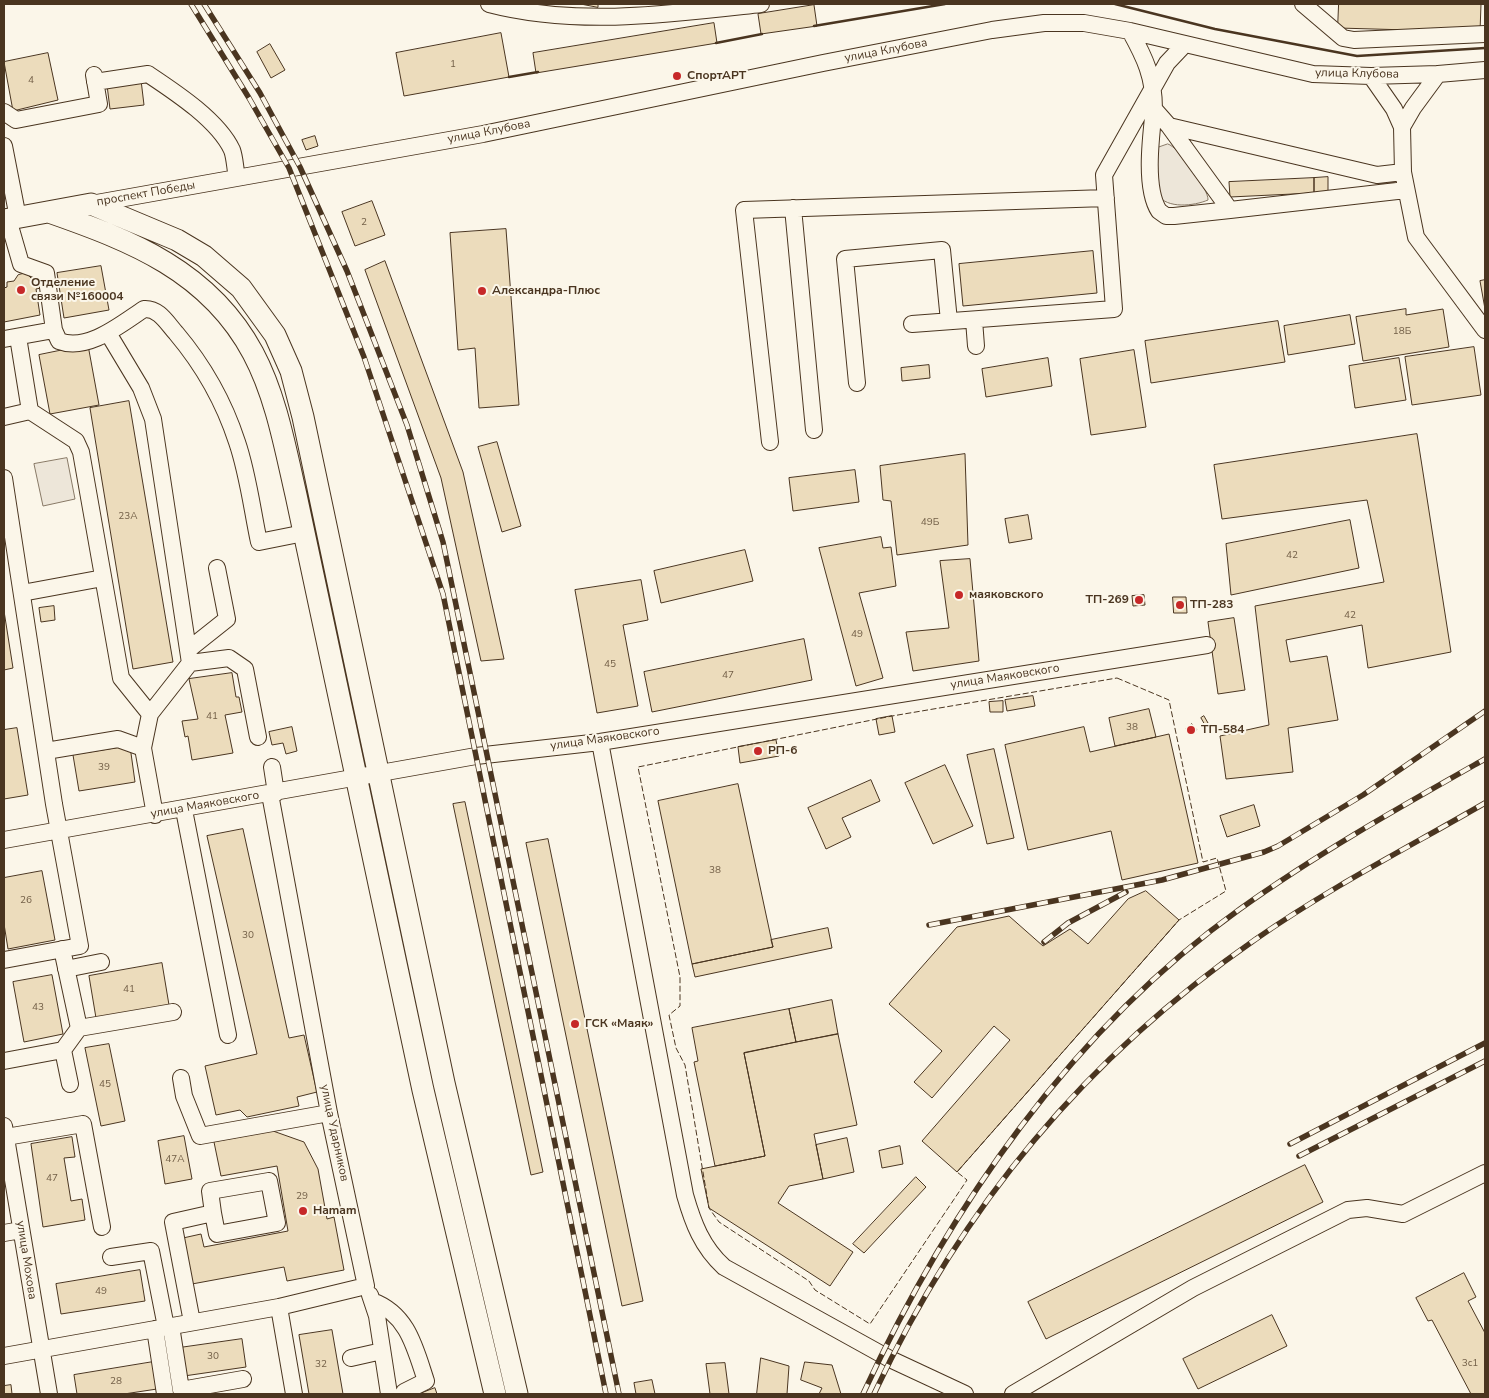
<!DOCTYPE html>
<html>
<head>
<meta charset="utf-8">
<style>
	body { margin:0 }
	#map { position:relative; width:1489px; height:1398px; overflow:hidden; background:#fbf6e9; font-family:"Nunito Sans",sans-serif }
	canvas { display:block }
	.frame { position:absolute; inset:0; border:5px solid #4a3520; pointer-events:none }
</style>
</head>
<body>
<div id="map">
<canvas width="1489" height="1398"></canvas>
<div class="frame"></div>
</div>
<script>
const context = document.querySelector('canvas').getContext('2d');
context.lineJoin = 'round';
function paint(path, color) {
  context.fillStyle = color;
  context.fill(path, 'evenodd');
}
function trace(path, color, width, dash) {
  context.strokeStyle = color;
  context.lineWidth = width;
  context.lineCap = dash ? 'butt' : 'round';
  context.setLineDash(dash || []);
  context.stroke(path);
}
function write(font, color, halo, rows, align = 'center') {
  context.font = font + ' "Nunito Sans",sans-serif';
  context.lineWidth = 4;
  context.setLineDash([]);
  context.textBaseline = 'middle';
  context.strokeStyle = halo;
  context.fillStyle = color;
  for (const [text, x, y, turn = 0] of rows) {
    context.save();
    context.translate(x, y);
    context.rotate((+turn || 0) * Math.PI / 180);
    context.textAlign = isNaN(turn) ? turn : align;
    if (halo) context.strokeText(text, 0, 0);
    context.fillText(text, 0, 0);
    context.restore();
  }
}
const green = new Path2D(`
	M 1168,144 C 1179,147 1209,190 1208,200 C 1194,206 1167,209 1158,195 L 1157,148 Z
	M 67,458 L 75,499 L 43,506 L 34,464 Z`);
paint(green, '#ede6d9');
trace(green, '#887966', 1);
const building = new Path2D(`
	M 581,4 L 598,4 L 598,7 Z
	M 1339,4 L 1481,4 L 1480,32 L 1338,28 Z
	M 814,5 L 817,26 L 761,34 L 758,14 Z
	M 714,23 L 717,43 L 536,73 L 533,53 Z
	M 501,33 L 509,77 L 404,96 L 396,53 Z
	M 270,44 L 285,70 L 271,78 L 257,52 Z
	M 48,53 L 58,100 L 13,111 L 4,62 Z
	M 141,80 L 144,105 L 110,109 L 107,85 Z
	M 315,136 L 318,146 L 306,150 L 302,140 Z
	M 1328,177 L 1328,192 L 1314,193 L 1314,178 Z
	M 1314,178 L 1314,193 L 1230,197 L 1229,182 Z
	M 372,201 L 385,235 L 355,246 L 342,212 Z
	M 506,229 L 519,405 L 479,408 L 475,348 L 458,350 L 450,233 Z
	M 1093,251 L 1097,293 L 963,306 L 959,264 Z
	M 385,261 L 463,472 L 504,659 L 481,661 L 441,478 L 365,270 Z
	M 101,266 L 109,310 L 64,318 L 57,273 Z
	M 26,273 L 31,278 L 39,276 L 41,288 L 36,289 L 40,315 L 4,322 L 4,288 L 7,287 L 7,282 L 14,281 L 18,275 Z
	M 1485,280 L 1485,309 L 1480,281 Z
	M 1406,309 L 1406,315 L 1443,309 L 1449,347 L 1363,361 L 1356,317 Z
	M 1350,315 L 1355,344 L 1288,355 L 1284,326 Z
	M 1278,321 L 1285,362 L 1151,383 L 1145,341 Z
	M 88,345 L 99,405 L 50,414 L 39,355 Z
	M 1474,347 L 1481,395 L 1412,405 L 1405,357 Z
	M 1134,350 L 1146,427 L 1091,435 L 1080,359 Z
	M 1048,358 L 1052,386 L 986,397 L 982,369 Z
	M 1399,358 L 1406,400 L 1355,408 L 1349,366 Z
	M 929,365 L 930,378 L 902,381 L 901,368 Z
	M 129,401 L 173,662 L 133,669 L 90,408 Z
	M 1417,434 L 1451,652 L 1368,668 L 1362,625 L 1286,640 L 1290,662 L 1327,656 L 1338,720 L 1288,728 L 1293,772 L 1226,779 L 1220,736 L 1269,725 L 1255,606 L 1384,582 L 1367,500 L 1222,519 L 1214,465 Z
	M 497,442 L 521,526 L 502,532 L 478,447 Z
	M 965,454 L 968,545 L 897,555 L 891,501 L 883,500 L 880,466 Z
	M 855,470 L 859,502 L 793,511 L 789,478 Z
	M 1028,515 L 1032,539 L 1009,543 L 1005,519 Z
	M 1350,520 L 1359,568 L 1231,595 L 1226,544 Z
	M 881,537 L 883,548 L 891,547 L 896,586 L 859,593 L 883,678 L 856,686 L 819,548 Z
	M 745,550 L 753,581 L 661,603 L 654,571 Z
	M 970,559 L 979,661 L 913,671 L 906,632 L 949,628 L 940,561 Z
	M 641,580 L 648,620 L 623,625 L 638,706 L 597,713 L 575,590 Z
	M 1144,595 L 1145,605 L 1133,606 L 1132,596 Z
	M 1173,597 L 1186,597 L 1187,613 L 1174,613 Z
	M 54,606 L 55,620 L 41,622 L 39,608 Z
	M 4,611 L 13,668 L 4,670 Z
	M 1234,618 L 1245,690 L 1218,694 L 1208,622 Z
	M 804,639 L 812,680 L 652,712 L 644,672 Z
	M 232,673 L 236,697 L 239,697 L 242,712 L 225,715 L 233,753 L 192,760 L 188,736 L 185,737 L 182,721 L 198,719 L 189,679 Z
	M 1033,696 L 1035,706 L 1007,711 L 1005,700 Z
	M 1003,701 L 1003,712 L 990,712 L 989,702 Z
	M 1149,709 L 1156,737 L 1115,746 L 1109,718 Z
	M 892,716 L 895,732 L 879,735 L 876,719 Z
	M 1204,716 L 1208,723 L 1205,725 L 1201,718 Z
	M 1192,724 L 1197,730 L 1190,735 L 1186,729 Z
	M 292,727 L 297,751 L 286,754 L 283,743 L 272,745 L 269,732 Z
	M 1084,727 L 1090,752 L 1169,734 L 1198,863 L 1122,880 L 1111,831 L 1028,850 L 1005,745 Z
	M 17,728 L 28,795 L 4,799 L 4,730 Z
	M 776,740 L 779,756 L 740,763 L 738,747 Z
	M 130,746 L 135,782 L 79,791 L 73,755 Z
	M 994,749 L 1014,838 L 987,844 L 967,755 Z
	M 945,765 L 973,826 L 933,844 L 905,783 Z
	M 871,780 L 880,801 L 842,818 L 851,837 L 826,849 L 808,808 Z
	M 738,784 L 773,947 L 692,964 L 658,801 Z
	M 465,802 L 543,1172 L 531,1175 L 453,804 Z
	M 1254,805 L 1260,826 L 1227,837 L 1220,816 Z
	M 243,829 L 289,1038 L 304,1035 L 317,1092 L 297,1097 L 299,1106 L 247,1117 L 240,1110 L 216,1115 L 205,1066 L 257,1054 L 207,836 Z
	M 548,839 L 643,1301 L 622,1306 L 526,843 Z
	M 42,871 L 55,940 L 8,949 L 4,924 L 4,878 Z
	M 1146,891 L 1179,920 L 957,1172 L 922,1141 L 1010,1040 L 994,1026 L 932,1098 L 914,1082 L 942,1051 L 889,1004 L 957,927 L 1009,916 L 1043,946 L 1070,929 L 1088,944 L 1128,899 Z
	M 828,928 L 832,948 L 695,977 L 692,964 L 773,947 L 771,940 Z
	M 162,963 L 169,1005 L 96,1018 L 89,976 Z
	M 52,975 L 63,1034 L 24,1042 L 13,982 Z
	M 832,1000 L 838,1034 L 796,1042 L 789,1009 Z
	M 789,1009 L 796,1042 L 744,1053 L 765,1156 L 715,1166 L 694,1062 L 698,1061 L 692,1028 Z
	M 838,1034 L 857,1125 L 814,1134 L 823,1179 L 789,1186 L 778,1203 L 853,1252 L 830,1286 L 709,1208 L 701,1169 L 765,1156 L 744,1053 Z
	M 109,1044 L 125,1121 L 101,1126 L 85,1048 Z
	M 273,1131 L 304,1142 L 318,1169 L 327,1219 L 334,1217 L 344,1270 L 287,1281 L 284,1267 L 192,1284 L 183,1238 L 201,1234 L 204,1247 L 288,1231 L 277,1166 L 221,1176 L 214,1142 Z
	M 184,1136 L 192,1179 L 165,1184 L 158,1141 Z
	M 72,1137 L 75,1157 L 64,1158 L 71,1201 L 82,1199 L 85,1220 L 43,1227 L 31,1144 Z
	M 847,1138 L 854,1172 L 823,1179 L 816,1145 Z
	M 900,1146 L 903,1164 L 882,1168 L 879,1151 Z
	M 1305,1165 L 1323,1202 L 1046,1339 L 1028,1302 Z
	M 916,1177 L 926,1187 L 864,1253 L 853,1244 Z
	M 140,1270 L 145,1301 L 61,1314 L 56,1284 Z
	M 1464,1273 L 1476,1297 L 1468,1301 L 1485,1333 L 1485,1394 L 1471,1394 L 1432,1320 L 1428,1321 L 1416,1298 Z
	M 1272,1315 L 1287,1346 L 1198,1389 L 1183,1359 Z
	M 332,1330 L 343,1394 L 309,1394 L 299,1335 Z
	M 242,1339 L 246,1367 L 184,1376 L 179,1348 Z
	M 761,1358 L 789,1366 L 787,1394 L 757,1394 Z
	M 153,1362 L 157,1389 L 124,1394 L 77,1394 L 74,1375 Z
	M 805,1362 L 832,1365 L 841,1394 L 819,1394 L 822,1388 L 801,1380 Z
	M 725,1363 L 729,1394 L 710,1394 L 706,1364 Z
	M 652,1380 L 655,1394 L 636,1394 L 634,1383 Z
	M 11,1385 L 12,1394 L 4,1394 L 4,1386 Z
	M 435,1388 L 437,1394 L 419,1394 Z`);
paint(building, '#ecdcbc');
trace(building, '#4a3520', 1);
const minor = new Path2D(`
	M 489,4 C 577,27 671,14 761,4
	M 1303,4 L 1343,38 L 1354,40 L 1485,34
	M 1130,31 C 1145,58 1154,77 1154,109 L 1169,126 L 1377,175 L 1403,172
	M 1371,76 L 1394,109 L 1402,127 L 1403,172 L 1416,237 L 1485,330
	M 95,82 L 148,74 C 175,92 218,120 232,150 C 235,158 235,169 237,177
	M 1154,109 C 1151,136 1144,188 1159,211 L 1166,216 L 1174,216 L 1230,210
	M 4,112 L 16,120 L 99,104 L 94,75
	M 1169,126 L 1230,210 L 1406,190
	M 1402,127 L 1413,108 L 1438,74
	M 4,146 L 18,218
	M 91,204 L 483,134 L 823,63 L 992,30 L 1044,23 L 1084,23 L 1130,31 L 1313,74 L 1371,76 L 1438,74 L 1485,70
	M 793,208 L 814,430
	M 974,320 L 976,346
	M 912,324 L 1114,309 L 1104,175 L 1167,63 L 1185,44
	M 54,330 L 59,341 C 88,352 121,324 144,309 C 159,308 167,323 176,333 C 203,365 224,402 237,442 C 248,474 252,509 259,542 L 304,533
	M 108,333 L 141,388 L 153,419 L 190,663 L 150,714
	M 18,337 L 30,411
	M 4,339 L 54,330 L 46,273 L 21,264 L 8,219
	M 857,383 L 845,259 L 942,250 L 949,321
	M 4,417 L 30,411 L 76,441 L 81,452 L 121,678 L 150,714 L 143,748 L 155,815
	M 770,442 L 744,210 L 1106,198
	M 4,478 L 54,804 L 80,946 L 4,960
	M 22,593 L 103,578
	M 188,650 L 227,619 L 217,568
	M 190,663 L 229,658 L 245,669 L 258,737
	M 600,742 L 685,1195 C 693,1223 702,1247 724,1267 L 890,1359 L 965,1394
	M 46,751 L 118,739 L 143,748
	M 272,767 L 276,793
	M 184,810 L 228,1035
	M 4,840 L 476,756 L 600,742 L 1207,645
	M 66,969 L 101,962
	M 79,1028 L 173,1012
	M 63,1050 L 70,1084
	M 4,1061 L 63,1050 L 79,1028 L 62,949
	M 181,1078 L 184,1096 L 200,1136 L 329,1113
	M 4,1126 L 49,1394
	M 6,1137 L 83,1124 L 102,1227
	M 4,1233 L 21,1230
	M 111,1257 L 151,1251 L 166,1327
	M 370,1295 L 377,1316 L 389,1394
	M 372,1301 C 408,1314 415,1348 426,1381 L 404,1392 L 405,1394
	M 279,1307 L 294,1394
	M 192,1322 L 173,1222 L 213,1213 L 217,1234 L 277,1223 L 269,1181 L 210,1191 L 213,1213
	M 171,1326 L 181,1390 L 243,1379
	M 155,1329 L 165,1394
	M 4,1356 L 279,1307 L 366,1286 L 329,1113 L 270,794
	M 351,1358 L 382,1351
	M 1013,1394 L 1193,1288 L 1348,1210 L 1367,1208 L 1403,1214 L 1485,1173`);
const major = new Path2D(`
	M 49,212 C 132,241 209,271 253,353 C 276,396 285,447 296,495 L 423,1090 L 495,1394
	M 4,220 L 91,204 L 177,240 L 204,256 L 241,288 L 275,335 L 291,371 L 303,417 L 444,1083 L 517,1394`);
trace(minor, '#4a3520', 18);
trace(major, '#4a3520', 23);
trace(minor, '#fbf6e9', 16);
trace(major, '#fbf6e9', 21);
const rail = new Path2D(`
	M 191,4 L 249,98 L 289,168 L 364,357 L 443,594 L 606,1394
	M 204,4 L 260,93 L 300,167 L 347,271 L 407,425 L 443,542 L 619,1394
	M 929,925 L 1162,880 L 1264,852 L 1278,846 L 1363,795 L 1485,711
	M 1044,942 L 1068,923 L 1126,892
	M 1290,1144 L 1485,1043
	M 1299,1156 L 1485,1061
	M 863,1394 C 949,1208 1072,1029 1240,909 C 1318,853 1402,806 1485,759
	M 874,1394 C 962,1206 1086,1057 1256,939 C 1329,888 1409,847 1485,803`);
trace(rail, '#4a3520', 5.5);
trace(rail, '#fbf6e9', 4, [11]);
trace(new Path2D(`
	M 1117,678 L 1169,700 L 1203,862 L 1217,858 L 1226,891 L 1179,920 L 957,1172 L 967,1180 L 870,1324 L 815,1290 L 809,1281 L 719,1222 L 709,1208 L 685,1065 L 676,1048 L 669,1015 L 680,1006 L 680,977 L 638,767 L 892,716 Z`), '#4a3520', 1, [6, 2.5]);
trace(new Path2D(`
	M 1115,4 L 1215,29 L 1357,56 L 1485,48
	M 814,26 L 945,4
	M 716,43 L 762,34
	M 509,77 L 538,72`), '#4a3520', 2.5);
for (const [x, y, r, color] of [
	[677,76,5,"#c62828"],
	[21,290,5,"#c62828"],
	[482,291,5,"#c62828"],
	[959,595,5,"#c62828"],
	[1139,600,5,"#c62828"],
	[1180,605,5,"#c62828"],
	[1191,730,5,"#c62828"],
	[758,751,5,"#c62828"],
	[575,1024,5,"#c62828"],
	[303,1211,5,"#c62828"]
]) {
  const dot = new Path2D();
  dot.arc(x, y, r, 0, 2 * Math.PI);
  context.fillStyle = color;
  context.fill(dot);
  trace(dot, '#fbf6e9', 2);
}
write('10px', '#725f47', null, [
	["1",453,65],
	["4",31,81],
	["2",364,223],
	["18Б",1402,332],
	["23А",128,517],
	["49Б",930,523],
	["42",1292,556],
	["42",1350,616],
	["49",857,635],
	["45",610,665],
	["47",728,676],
	["41",212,717],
	["38",1132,728],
	["39",104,768],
	["38",715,871],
	["26",26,901],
	["30",248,936],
	["41",129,990],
	["43",38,1008],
	["45",105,1085],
	["47А",175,1160],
	["47",52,1179],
	["29",302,1197],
	["49",101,1292],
	["30",213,1357],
	["3с1",1470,1364],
	["32",321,1365],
	["28",116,1382]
]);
write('12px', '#4a3520', '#fbf6e9', [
	["улица Клубова",886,51,-11],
	["улица Клубова",1357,74,1],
	["улица Клубова",489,132,-11],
	["проспект Победы",146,194,-10],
	["улица Маяковского",1005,677,-9],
	["улица Маяковского",605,739,-8],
	["улица Маяковского",205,805,-10],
	["улица Ударников",334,1133,78],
	["улица Мохова",26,1260,81]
]);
write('bold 12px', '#4a3520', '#fbf6e9', [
	["СпортАРТ",687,76],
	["Отделение",31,283],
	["связи №160004",31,297],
	["Александра-Плюс",492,291],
	["маяковского",969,595],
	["ТП-269",1129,600,"right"],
	["ТП-283",1190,605],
	["ТП-584",1201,730],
	["РП-6",768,751],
	["ГСК «Маяк»",585,1024],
	["Hamam",313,1211]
], 'left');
</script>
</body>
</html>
